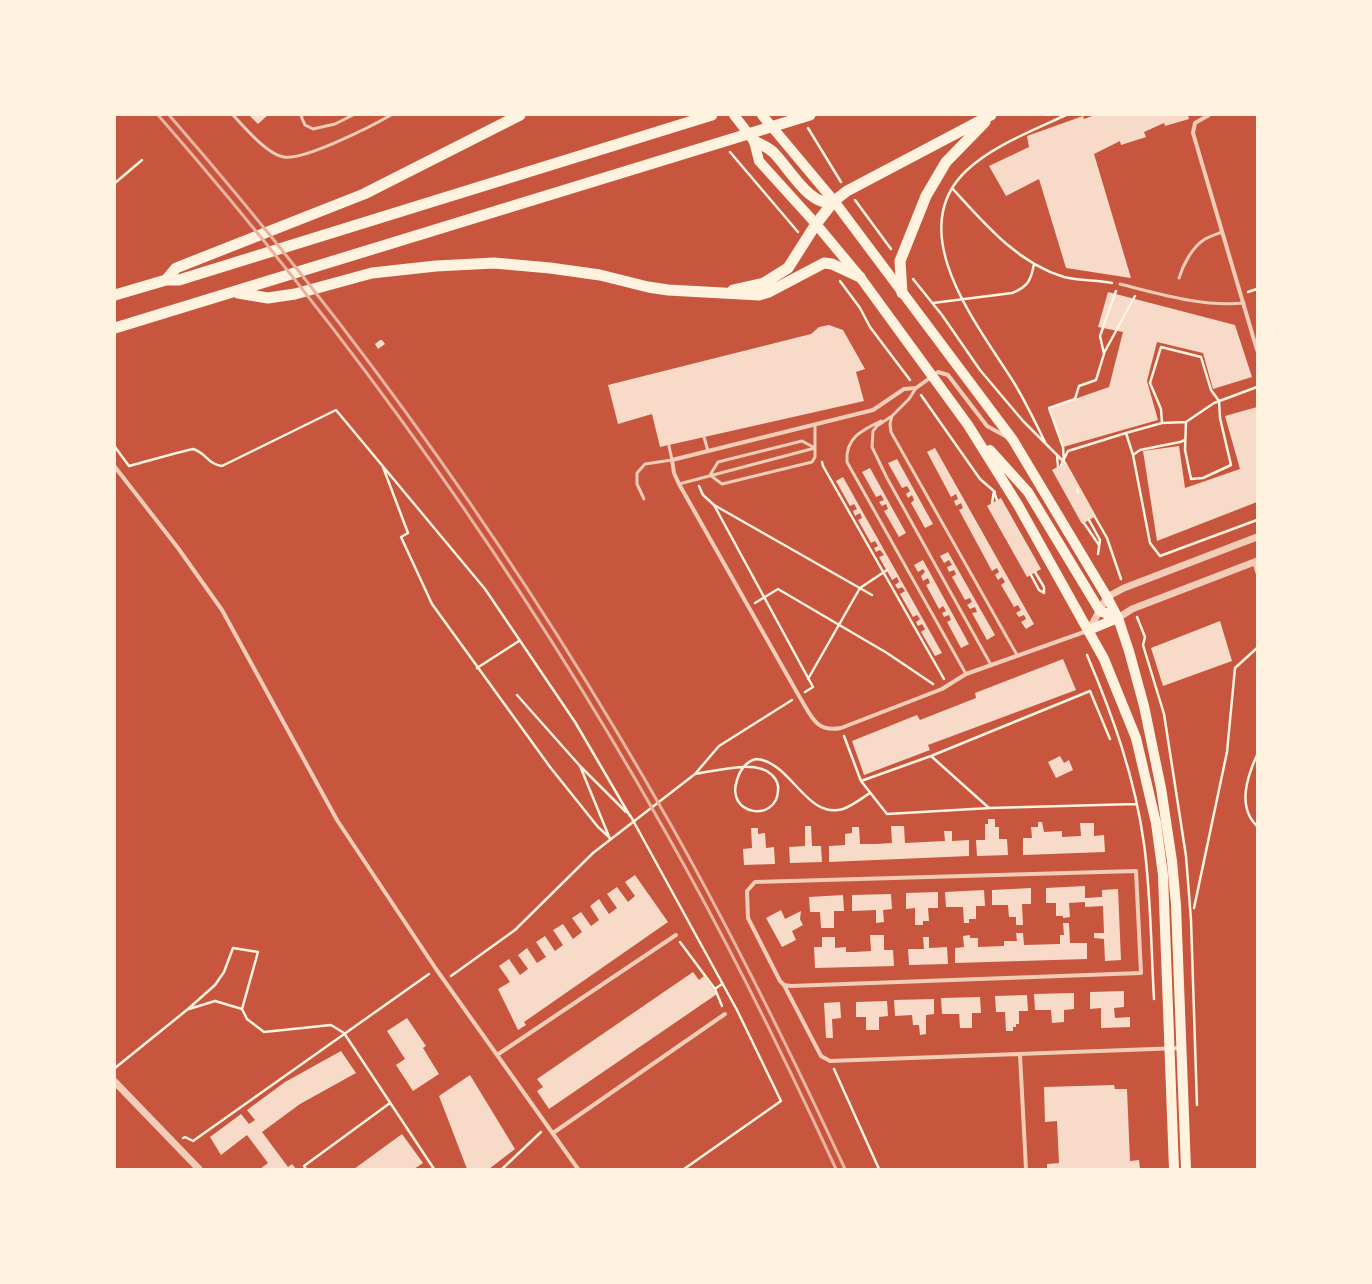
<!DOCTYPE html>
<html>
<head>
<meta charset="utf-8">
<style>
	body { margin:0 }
	#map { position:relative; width:1372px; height:1284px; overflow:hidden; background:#c8553d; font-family:"Space Grotesk",sans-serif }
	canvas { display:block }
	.frame { position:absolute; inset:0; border:116px solid #fff3e0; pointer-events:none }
</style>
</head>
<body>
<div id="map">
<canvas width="1372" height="1284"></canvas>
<div class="frame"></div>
</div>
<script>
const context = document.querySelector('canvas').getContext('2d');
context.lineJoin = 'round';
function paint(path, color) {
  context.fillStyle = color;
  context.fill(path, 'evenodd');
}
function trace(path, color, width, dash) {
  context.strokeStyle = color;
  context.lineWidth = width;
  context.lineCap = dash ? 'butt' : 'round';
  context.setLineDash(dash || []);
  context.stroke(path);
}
paint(new Path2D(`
	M 249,115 L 268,115 L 258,124 Z
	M 1095,115 L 1188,115 L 1189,119 L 1165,126 L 1164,123 L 1144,132 L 1146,137 L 1121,145 L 1120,141 L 1094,154 L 1131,278 L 1066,268 L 1039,179 L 1006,196 L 989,166 L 1029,147 L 1027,136 L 1083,116 L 1084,119 Z
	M 1108,292 L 1235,325 L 1252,377 L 1213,389 L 1203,353 L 1157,342 L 1147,381 L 1158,420 L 1063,447 L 1049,408 L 1109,387 L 1123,332 L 1098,327 Z
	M 829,325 L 843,330 L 865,369 L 856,372 L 864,401 L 660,447 L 652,414 L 618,424 L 608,385 L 811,334 L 819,327 Z
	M 380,340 L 382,340 L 385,344 L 378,349 L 375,344 Z
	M 1257,407 L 1257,502 L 1157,541 L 1143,451 L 1179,446 L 1185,488 L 1240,469 L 1225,416 Z
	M 935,448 L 1034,624 L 1026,629 L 1021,622 L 1026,619 L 1024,615 L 1019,617 L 1016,613 L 1021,610 L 1018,605 L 1014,607 L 1001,585 L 1005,582 L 1002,577 L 998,580 L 995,575 L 999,572 L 997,568 L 992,571 L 959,510 L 963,508 L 961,503 L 956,506 L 954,501 L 958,499 L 956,494 L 951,497 L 927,452 Z
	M 897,459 L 933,524 L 925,528 L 911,503 L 914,500 L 912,495 L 908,498 L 906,494 L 910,491 L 907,486 L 902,488 L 888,463 Z
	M 1066,462 L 1096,516 L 1082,524 L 1052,470 Z
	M 870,468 L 906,533 L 899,537 L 884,511 L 888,509 L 886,504 L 882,506 L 879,502 L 884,500 L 881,495 L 876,497 L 862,472 Z
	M 843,477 L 942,653 L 935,656 L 921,632 L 925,629 L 922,624 L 918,626 L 916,622 L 920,619 L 917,615 L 913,617 L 900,594 L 905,591 L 902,587 L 898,589 L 895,585 L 899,582 L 897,577 L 892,580 L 879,557 L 884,555 L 880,550 L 876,552 L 874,548 L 878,546 L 875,541 L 871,543 L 858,520 L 862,518 L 860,513 L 855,516 L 853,511 L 857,509 L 854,504 L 850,506 L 836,481 Z
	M 1001,498 L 1041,569 L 1027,577 L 987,506 Z
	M 948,552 L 995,635 L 987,640 L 972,613 L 977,612 L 975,607 L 970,609 L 967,605 L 972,602 L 970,598 L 965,600 L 952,577 L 956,574 L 954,570 L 949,572 L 947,567 L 952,565 L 949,560 L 944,563 L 940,556 Z
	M 923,560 L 969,644 L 961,648 L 947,622 L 951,620 L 949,615 L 944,617 L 942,613 L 946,611 L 943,606 L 939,609 L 926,585 L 930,583 L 928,578 L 923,581 L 921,576 L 925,572 L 923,569 L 918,572 L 914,565 Z
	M 1220,621 L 1232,661 L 1163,686 L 1151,648 Z
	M 1063,659 L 1076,690 L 928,745 L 930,750 L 864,775 L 852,741 L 917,715 L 920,720 L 976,698 L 975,693 Z
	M 1060,756 L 1064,763 L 1069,760 L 1073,770 L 1056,778 L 1048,762 Z
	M 988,819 L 995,819 L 995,827 L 999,827 L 999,839 L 1007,839 L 1008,855 L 977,856 L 976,840 L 985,840 L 985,824 L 988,824 Z
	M 1038,822 L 1042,822 L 1044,832 L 1062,831 L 1062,837 L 1081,836 L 1080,823 L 1094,823 L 1094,836 L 1104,835 L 1105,852 L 1023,855 L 1023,838 L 1032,838 L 1031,827 L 1038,827 Z
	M 805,826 L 811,826 L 812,846 L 821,846 L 822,862 L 790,863 L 789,847 L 805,846 Z
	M 891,826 L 904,826 L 905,843 L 945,841 L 944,831 L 952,831 L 952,841 L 969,840 L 969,856 L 829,862 L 829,846 L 845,845 L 845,834 L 852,833 L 852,827 L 859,827 L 860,844 L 876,844 L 892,843 Z
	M 751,828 L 758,828 L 758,834 L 765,833 L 766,848 L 774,847 L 775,864 L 744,865 L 743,849 L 752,848 Z
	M 635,875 L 668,922 L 524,1022 L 526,1025 L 518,1030 L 498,989 L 510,982 L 499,966 L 509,959 L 520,975 L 528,969 L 518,955 L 527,948 L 537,963 L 546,957 L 536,942 L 545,936 L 555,951 L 563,945 L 553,930 L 563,924 L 573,939 L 582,932 L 572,918 L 581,912 L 591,926 L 599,920 L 590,906 L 599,899 L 609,914 L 617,908 L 607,894 L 617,887 L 628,902 L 635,896 L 625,882 Z
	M 1085,886 L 1085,898 L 1102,897 L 1102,890 L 1118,889 L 1121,960 L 1105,961 L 1104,939 L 1094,938 L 1094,933 L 1104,933 L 1103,906 L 1085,907 L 1085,902 L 1069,903 L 1070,917 L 1063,918 L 1063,916 L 1056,916 L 1056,903 L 1046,903 L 1046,888 Z
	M 1031,888 L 1031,904 L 1022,904 L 1023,925 L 1016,925 L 1016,917 L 1009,917 L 1008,905 L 992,905 L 992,890 Z
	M 984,890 L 985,906 L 976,906 L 976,919 L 969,919 L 969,923 L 964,923 L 963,907 L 946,907 L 945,892 Z
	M 938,892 L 938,908 L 928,908 L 929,921 L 923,921 L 923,925 L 915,925 L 915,908 L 906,909 L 906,893 Z
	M 891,894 L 892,909 L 883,910 L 884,922 L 876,923 L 876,910 L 852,911 L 852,895 Z
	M 843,895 L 844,911 L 834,911 L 834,928 L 821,928 L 820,912 L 810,912 L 809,897 Z
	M 781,910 L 785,919 L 801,911 L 800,919 L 803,925 L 792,931 L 796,940 L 782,947 L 766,918 Z
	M 1063,923 L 1069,923 L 1070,943 L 1087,943 L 1087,959 L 955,963 L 955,948 L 964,947 L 963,936 L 970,935 L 970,938 L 978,938 L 978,947 L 1004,946 L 1004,941 L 1017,941 L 1016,933 L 1023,933 L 1024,945 L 1060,944 L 1060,935 L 1064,935 Z
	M 870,935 L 884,935 L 884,950 L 893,950 L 894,966 L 815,968 L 814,947 L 822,947 L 822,937 L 835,937 L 835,948 L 846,947 L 846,952 L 854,952 L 871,951 Z
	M 923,937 L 929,937 L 929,948 L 947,947 L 948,964 L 909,965 L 908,949 L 924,949 Z
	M 693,972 L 699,980 L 704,976 L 717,994 L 549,1109 L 537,1091 L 543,1087 L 537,1079 Z
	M 1124,991 L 1124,1007 L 1114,1008 L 1115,1018 L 1130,1017 L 1130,1027 L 1101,1028 L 1101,1008 L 1090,1009 L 1090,992 Z
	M 1074,993 L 1074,1009 L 1064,1010 L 1064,1022 L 1052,1023 L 1051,1010 L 1035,1010 L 1034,994 Z
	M 1027,995 L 1028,1011 L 1019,1011 L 1019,1024 L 1016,1024 L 1016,1027 L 1013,1027 L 1013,1031 L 1006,1031 L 1005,1012 L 996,1012 L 995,996 Z
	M 980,997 L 981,1013 L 972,1013 L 972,1028 L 960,1028 L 959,1014 L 942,1014 L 941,998 Z
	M 934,999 L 934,1014 L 926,1015 L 926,1034 L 920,1035 L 919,1025 L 913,1025 L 912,1015 L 895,1016 L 894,1000 Z
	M 887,1001 L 888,1016 L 879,1017 L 879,1030 L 866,1030 L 866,1017 L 856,1017 L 856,1002 Z
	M 840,1002 L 841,1018 L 832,1019 L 833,1038 L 826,1038 L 824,1003 Z
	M 407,1018 L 426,1046 L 423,1048 L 439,1074 L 413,1091 L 396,1065 L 405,1059 L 387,1031 Z
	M 341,1051 L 356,1073 L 300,1104 L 262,1132 L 288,1167 L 292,1164 L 296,1169 L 260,1169 L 268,1163 L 247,1135 L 221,1155 L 210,1137 L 241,1114 L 249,1124 L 255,1120 L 247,1110 L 285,1082 Z
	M 470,1075 L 515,1149 L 489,1169 L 467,1169 L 439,1096 Z
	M 1114,1085 L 1115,1089 L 1127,1089 L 1130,1161 L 1139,1160 L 1140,1169 L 1047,1169 L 1047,1164 L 1059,1163 L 1057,1121 L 1045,1122 L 1044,1087 Z
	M 402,1134 L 423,1163 L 414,1169 L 354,1169 Z`), '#f7dbc8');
trace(new Path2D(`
	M 808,128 L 841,182
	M 730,152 L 798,232
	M 115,183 L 142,160
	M 952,188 C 984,223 1017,263 1064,277 C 1079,281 1097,280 1112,283
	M 855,200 L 891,249
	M 913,279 L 942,315 L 980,370 L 1023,421 L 1065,463
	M 840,281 L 860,308 L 870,327 L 910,380
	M 1248,292 L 1257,289
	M 933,303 L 1012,293 C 1028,287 1031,280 1034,264
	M 1104,353 L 1135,296
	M 1257,387 L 1214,403 L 1186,422 L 1162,423 L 1126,433 L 1133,455 L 1150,543 L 1160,556 L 1257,520
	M 921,395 L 980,479 L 995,492
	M 1162,423 L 1161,409 L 1150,383 L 1161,347 L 1201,357 L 1211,390 L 1219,401 L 1220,418 L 1231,465 L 1203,478 L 1191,479 L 1185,450 L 1186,422
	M 1045,442 C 1034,420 1024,398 1011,378 C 976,323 903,231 966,171 C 992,146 1034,130 1066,115
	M 115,447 L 129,466 C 137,464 190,449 193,449 C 207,453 207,464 222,466 L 336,410 L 485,589 L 575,722 L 630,816
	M 1057,455 L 1058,467
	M 1133,455 L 1140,450 L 1180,442 L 1185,440
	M 822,462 L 823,466 L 944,679
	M 1064,462 L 1063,447 L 1049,408 L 1075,399 L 1079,386 L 1096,380 L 1104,354 L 1100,336 L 1116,291
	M 1061,465 L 1068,451 L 1126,433
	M 383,467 L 408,533 L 401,537 L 432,604 L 550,767 L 598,827 L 609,837
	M 699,486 L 703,495 L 714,505
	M 1077,489 L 1078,492
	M 994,492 L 997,500
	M 992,503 L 994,491
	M 1095,517 L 1107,538 L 1121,579
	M 1089,520 L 1100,540 L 1098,554
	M 1084,523 L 1099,545
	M 1031,575 L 1039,590 L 1044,593 L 1044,587 L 1035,572
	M 755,603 L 778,589 L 887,653 L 933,684
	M 1137,617 L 1145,637 L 1143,645 L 1164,714 L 1186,856 L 1191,920 L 1197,1105
	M 1087,655 C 1113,716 1135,778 1144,844 C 1151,895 1151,947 1154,999
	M 477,668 L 519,641
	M 808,679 L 860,588 L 887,570
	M 805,692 L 813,687 L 714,505 L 872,595
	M 517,695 L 580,766
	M 844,736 L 861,781 L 887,814 L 990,808 L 1136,804
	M 1257,755 C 1247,777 1237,807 1257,826
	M 931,756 L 989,808
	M 695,774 C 715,771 757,759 772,775 C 776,779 779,785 778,791 C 776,823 725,815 737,780 C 740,770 745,762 756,759 C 791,761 806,820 843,809 C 852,806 862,798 870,793
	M 861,781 L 931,756 L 1090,691 L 1110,739
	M 630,815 L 737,1010 L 781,1101 L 684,1169
	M 610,839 L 580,766 L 626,812
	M 1194,908 L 1227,752 L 1235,668 L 1257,648
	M 680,942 L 715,989 L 722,1006
	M 451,976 L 515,930 L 593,853 L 695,774 L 719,746 L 792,700
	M 715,989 L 722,984
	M 189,1009 L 215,1001 L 242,1009
	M 115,1068 L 188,1009 L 215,985 L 224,972 L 233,948 L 258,952 L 242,1009 L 247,1019 L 264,1032 L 331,1025 L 344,1033 L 434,1169
	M 834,1069 L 879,1169
	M 183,1138 L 185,1137 L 193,1141 L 429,974
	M 306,1169 L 304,1166 L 390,1103
	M 502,1169 L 541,1132`), '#fff3e0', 2.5);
trace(new Path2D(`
	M 233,115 C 244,127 268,155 284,157 C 303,161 372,126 391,115
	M 303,115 L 301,116 L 305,125 L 313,129 L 335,124 L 353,115
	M 1179,278 C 1183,265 1192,247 1205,239 C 1210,236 1217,234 1222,232
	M 1120,284 C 1160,294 1202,307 1244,303
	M 916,388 L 909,399 L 892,416 L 877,426 L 873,431 L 872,447 L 887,478 L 991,665
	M 892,416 L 890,424 L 891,432 L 1017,655
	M 881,421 C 862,430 845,438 847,462 L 966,674
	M 704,437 L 708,451
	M 802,441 L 815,448 L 815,457 L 812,462 L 722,484 L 710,475 L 718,462 Z
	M 679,484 L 815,448 L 815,425
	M 644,499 L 637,484 L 637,473 L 645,464 L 672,460 L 669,446
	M 1254,563 L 1257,573`), '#f1ccb7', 3);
trace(new Path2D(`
	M 1209,115 L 1195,123 L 1193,133 L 1257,350
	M 1007,437 L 987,426 L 948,375 L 938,372 L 916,388 L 904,389 L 873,410 L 672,460 L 674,473 L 679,484 L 799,696 C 811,715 815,733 841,728 L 942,689 L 966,674 L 1087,631
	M 115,467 L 178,548 L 222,610 L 337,820 L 436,969 L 578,1169
	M 1136,871 L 1141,973 L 791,986 L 784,985 L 780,981 L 748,918 L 747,891 L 755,882 Z
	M 784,985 L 821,1056 L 830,1061 L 1180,1048
	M 497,1055 L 676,935
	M 1020,1055 L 1026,1169
	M 553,1133 L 725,1014`), '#f1ccb7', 4);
trace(new Path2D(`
	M 1118,618 L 1132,609 L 1257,561
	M 1089,630 L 1107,597 L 1124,588 L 1257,537
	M 115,1082 L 199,1169`), '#f1ccb7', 7);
trace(new Path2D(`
	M 734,115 L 754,141 L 759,161 L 816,224 L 860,277 L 968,425 L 1018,505 L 1104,659 L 1136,738 L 1156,823 L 1163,875 L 1174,1169
	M 762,115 L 834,201 L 1013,440 L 1107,597 L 1118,618 L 1129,651 L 1144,706 L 1161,788 L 1172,861 L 1176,905 L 1186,1169
	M 990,450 L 1028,492 L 1100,611 L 1118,618
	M 1089,630 L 1118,618`), '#fff3e0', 10);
trace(new Path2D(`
	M 754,141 C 760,144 768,147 773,152 C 788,166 811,210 834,201
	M 166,280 L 176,268 L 364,194 L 520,115
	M 733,290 L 764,283 L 788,268 L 816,224 L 834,201 L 847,191 L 991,115
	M 238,293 L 268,298 L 295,294 L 372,273 L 436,266 L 494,263 L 550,268 L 600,275 L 648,287 L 668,290 L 759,295 L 769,292 L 824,263 L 832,264 L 860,277
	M 902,293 L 900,261 L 926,196 L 946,162 L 985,122
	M 115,295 L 166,280 L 179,280 L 712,115
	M 115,328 L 810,115`), '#fff3e0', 11);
trace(new Path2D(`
	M 158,115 C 351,336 521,575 665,831 C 727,940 783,1054 836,1169
	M 169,115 C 360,334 528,572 671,825 C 734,937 791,1053 845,1169`), '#e9b49f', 3);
</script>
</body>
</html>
